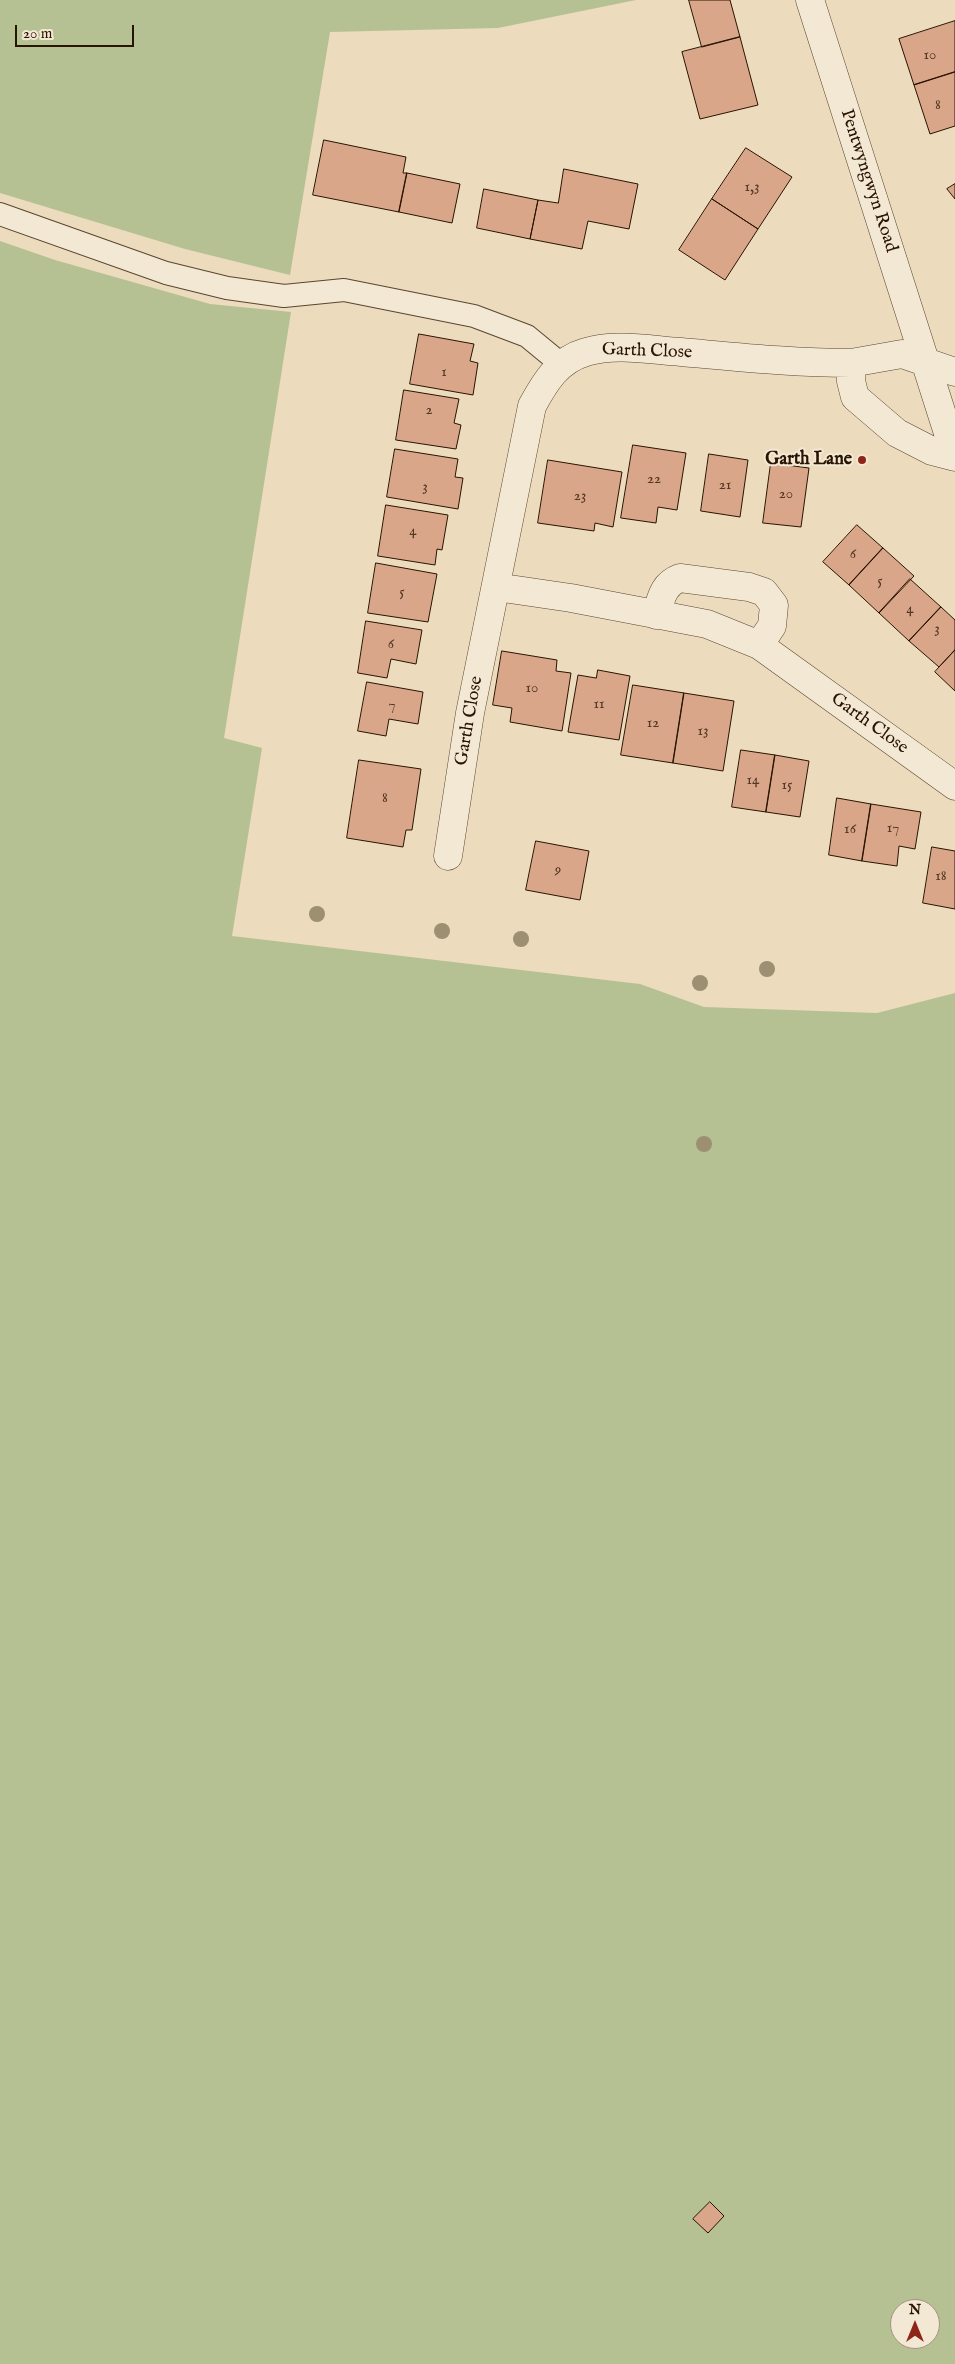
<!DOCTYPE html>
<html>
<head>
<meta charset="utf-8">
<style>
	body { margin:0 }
	#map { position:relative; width:955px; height:2364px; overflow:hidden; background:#ecdbbd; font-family:"IM FELL English",serif }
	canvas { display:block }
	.north { position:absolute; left:890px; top:2299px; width:50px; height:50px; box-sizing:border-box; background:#f3e8d4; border:1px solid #a29380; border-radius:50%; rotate:0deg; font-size:14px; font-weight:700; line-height:20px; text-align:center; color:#281401 }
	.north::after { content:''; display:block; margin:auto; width:18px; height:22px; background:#8f2418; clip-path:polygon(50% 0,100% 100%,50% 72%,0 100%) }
	.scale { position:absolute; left:15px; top:25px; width:119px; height:22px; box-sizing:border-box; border:2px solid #281401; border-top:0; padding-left:6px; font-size:15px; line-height:18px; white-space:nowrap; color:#281401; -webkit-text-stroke:4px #f3e8d4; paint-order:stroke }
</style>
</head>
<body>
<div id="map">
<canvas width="955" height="2364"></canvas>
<div class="north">N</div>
<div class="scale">20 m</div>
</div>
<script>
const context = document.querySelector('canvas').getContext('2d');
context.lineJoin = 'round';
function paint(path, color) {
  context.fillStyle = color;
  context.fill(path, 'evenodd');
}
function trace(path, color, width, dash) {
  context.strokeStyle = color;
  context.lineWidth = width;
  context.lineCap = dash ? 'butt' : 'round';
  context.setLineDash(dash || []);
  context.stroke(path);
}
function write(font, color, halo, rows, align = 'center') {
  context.font = font + ' "IM FELL English",serif';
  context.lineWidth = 4;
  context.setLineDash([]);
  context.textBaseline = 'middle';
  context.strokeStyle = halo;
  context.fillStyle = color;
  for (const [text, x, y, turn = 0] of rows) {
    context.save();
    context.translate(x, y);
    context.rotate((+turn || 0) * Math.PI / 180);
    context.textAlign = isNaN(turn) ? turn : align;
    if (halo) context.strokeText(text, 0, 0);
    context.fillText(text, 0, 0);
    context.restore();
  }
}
paint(new Path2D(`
	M 0,0 L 636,0 L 498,28 L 330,32 L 290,275 L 185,249 L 0,193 Z
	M 0,241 L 55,260 L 210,304 L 291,312 L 224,738 L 262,748 L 232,936 L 640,984 L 704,1007 L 877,1013 L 955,993 L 955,2364 L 0,2364 ZM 900,2309 L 930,2309 L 930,2339 L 900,2339 Z`), '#b6c193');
const building = new Path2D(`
	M 689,0 L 730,0 L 740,37 L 702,47 Z
	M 955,21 L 955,72 L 914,85 L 899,39 Z
	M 740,37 L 758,105 L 700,119 L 682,52 Z
	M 955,72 L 955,126 L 930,134 L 914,85 Z
	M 324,140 L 406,157 L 403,173 L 407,173 L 399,212 L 313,195 Z
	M 746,148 L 792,177 L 758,229 L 712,199 Z
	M 564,169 L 638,184 L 629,229 L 588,221 L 582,249 L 530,239 L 538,200 L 558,203 Z
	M 407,173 L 460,184 L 452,223 L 399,212 Z
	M 955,184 L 955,199 L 947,189 Z
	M 484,189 L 538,200 L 530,239 L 477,228 Z
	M 712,199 L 758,229 L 725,280 L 679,250 Z
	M 419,334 L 474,344 L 470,361 L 478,363 L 473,395 L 410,384 Z
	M 404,390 L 459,399 L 454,423 L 461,425 L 456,449 L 396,440 Z
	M 633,445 L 686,453 L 677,510 L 658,507 L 656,523 L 621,518 Z
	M 395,449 L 458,459 L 455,477 L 463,478 L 458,509 L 387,497 Z
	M 709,454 L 748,460 L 740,517 L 701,511 Z
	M 548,460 L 622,472 L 613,527 L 595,523 L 594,531 L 538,523 Z
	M 771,463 L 809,468 L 801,527 L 763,523 Z
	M 386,505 L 448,515 L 442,550 L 437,549 L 435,565 L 378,556 Z
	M 857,525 L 883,548 L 849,585 L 823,562 Z
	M 883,548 L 914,576 L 879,613 L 849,585 Z
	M 376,563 L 437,574 L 428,622 L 368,613 Z
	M 910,579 L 941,607 L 909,641 L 879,613 Z
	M 941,607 L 955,620 L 955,650 L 939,667 L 909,641 Z
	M 366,621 L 422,630 L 416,664 L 391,659 L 387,678 L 358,673 Z
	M 955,650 L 955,691 L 935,672 Z
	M 502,651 L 557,660 L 556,671 L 571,673 L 562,731 L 510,722 L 512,708 L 493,705 Z
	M 598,670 L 630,676 L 619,740 L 568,732 L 578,675 L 596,678 Z
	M 367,682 L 423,692 L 418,724 L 389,719 L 386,736 L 358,731 Z
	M 633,685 L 684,693 L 673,763 L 621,755 Z
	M 684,693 L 734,701 L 723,771 L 673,763 Z
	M 741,750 L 775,755 L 766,812 L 732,807 Z
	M 775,755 L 809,761 L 800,817 L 766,812 Z
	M 359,760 L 421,769 L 412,830 L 406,830 L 403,847 L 347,838 Z
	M 837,798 L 871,804 L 862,861 L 829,855 Z
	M 871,804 L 921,812 L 915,849 L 899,846 L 897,866 L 862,861 Z
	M 536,841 L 589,851 L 580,900 L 526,890 Z
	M 932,847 L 955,851 L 955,909 L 923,903 Z
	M 710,2202 L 724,2216 L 708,2233 L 693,2219 Z`);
paint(building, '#daa689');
trace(building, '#281401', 1);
const lane = new Path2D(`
	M 0,214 L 166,273 L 227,288 L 284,296 L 344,290 L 474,316 L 527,336 L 561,364`);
const street = new Path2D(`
	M 810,0 L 955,455
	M 851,363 L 902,354 L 955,372
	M 496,587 L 571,598 L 707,624 L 759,645 L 955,786
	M 656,615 C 661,599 663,584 680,578 L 749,587 L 764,592 L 774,605 L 772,626 L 759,645
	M 448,856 L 470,713 L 532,406 C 545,382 558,360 586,352 C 615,343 651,350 681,352 C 738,357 794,363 851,363 L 851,381 L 855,397 L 897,433 L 932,451 L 955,457`);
trace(lane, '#594630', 24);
trace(street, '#594630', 29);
trace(lane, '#f3e8d4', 22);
trace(street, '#f3e8d4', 28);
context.fillStyle = '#9c8f72';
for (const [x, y] of [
	[317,914],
	[442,931],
	[521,939],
	[767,969],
	[700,983],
	[704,1144]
]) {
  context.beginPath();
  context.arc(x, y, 8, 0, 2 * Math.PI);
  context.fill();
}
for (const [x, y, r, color] of [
	[862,460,5,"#8f2418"]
]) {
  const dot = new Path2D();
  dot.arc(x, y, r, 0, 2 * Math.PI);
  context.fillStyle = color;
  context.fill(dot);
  trace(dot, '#f3e8d4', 2);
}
write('15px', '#543823', null, [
	["10",930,56],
	["8",938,106],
	["1,3",752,188],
	["1",444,373],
	["2",429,411],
	["22",654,480],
	["21",725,486],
	["3",425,488],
	["20",786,495],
	["23",580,497],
	["4",413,532],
	["6",853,555],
	["5",880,582],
	["5",402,593],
	["4",910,610],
	["3",937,630],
	["6",391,645],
	["10",532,689],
	["11",599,705],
	["7",392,706],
	["12",653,724],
	["13",703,732],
	["14",753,781],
	["15",787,786],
	["8",385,799],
	["17",893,829],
	["16",850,830],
	["9",558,871],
	["18",941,877]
]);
write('18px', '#281401', '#f3e8d4', [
	["Pentwyngwyn Road",868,181,72],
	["Garth Close",647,352,2],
	["Garth Close",470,721,-80],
	["Garth Close",869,724,36]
]);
write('bold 18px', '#281401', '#f3e8d4', [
	["Garth Lane",852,460]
], 'right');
</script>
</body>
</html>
